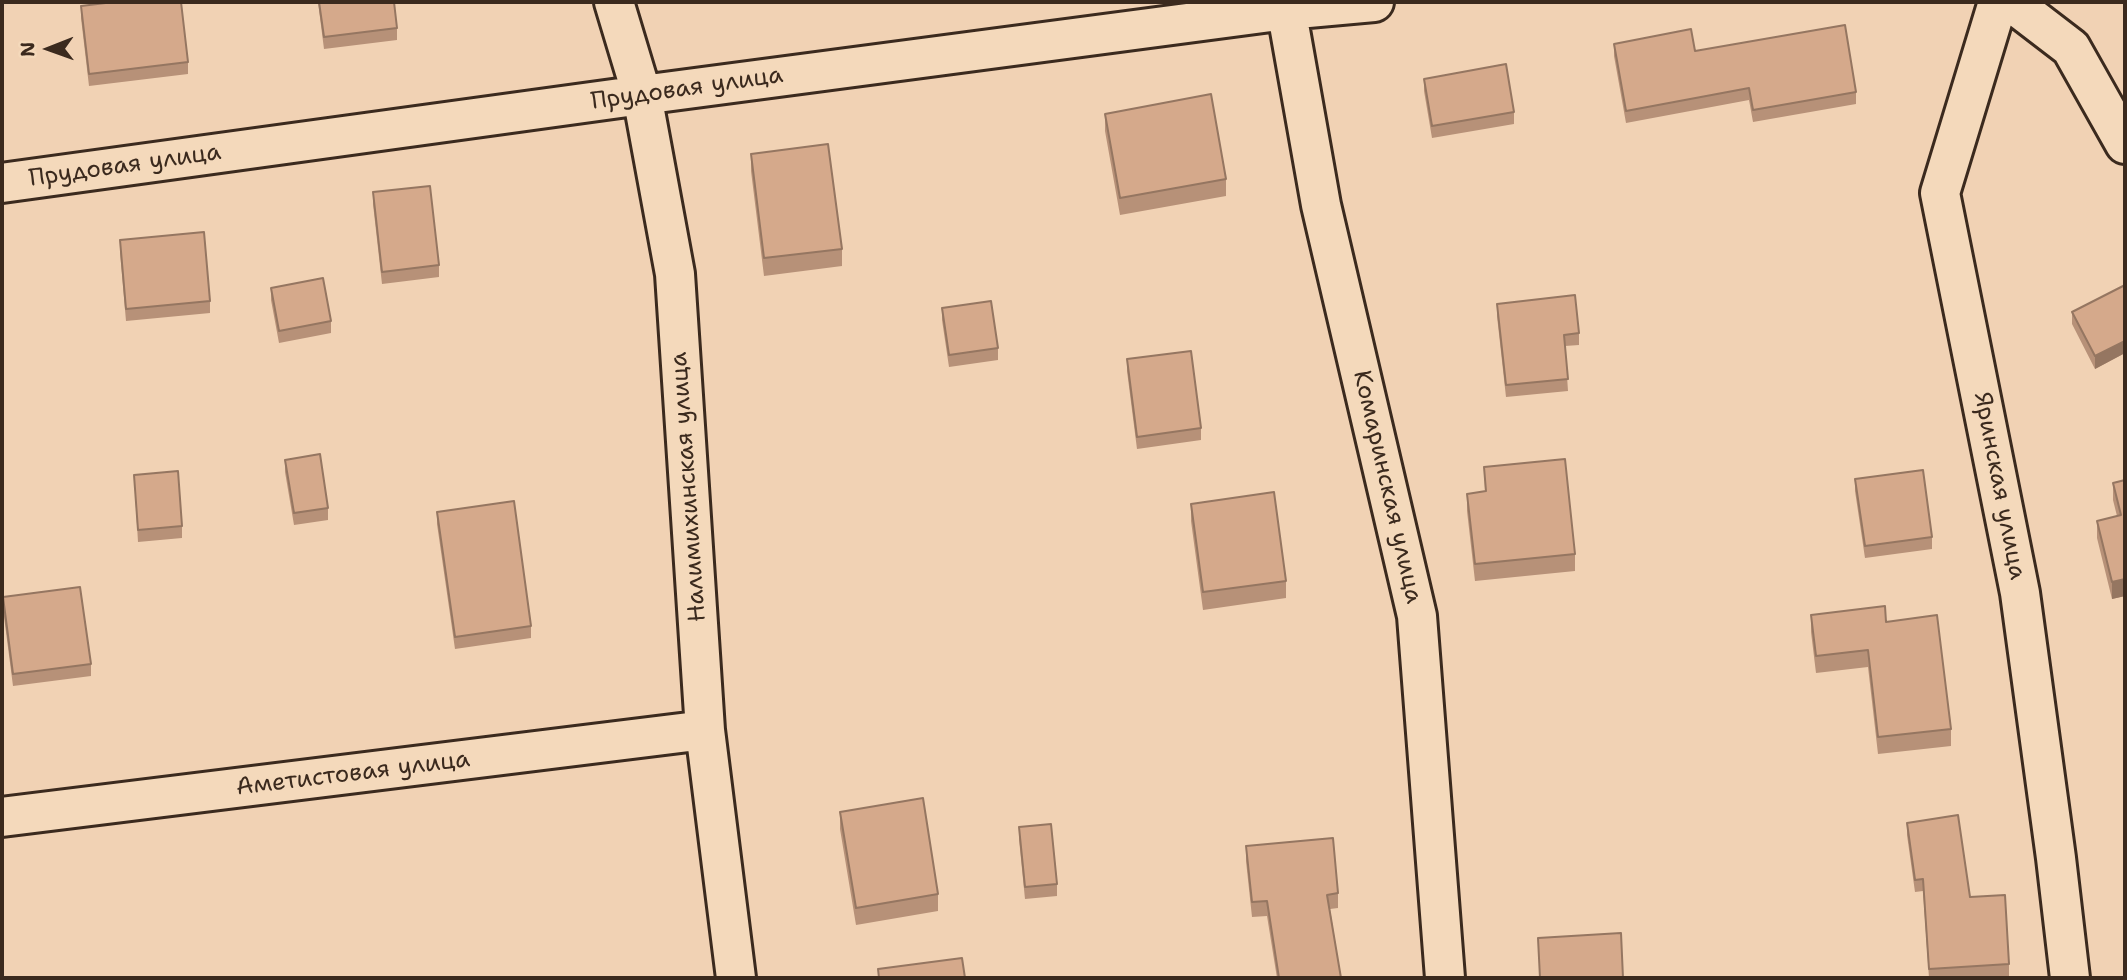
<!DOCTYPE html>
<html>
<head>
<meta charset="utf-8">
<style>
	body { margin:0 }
	#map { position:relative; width:2127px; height:980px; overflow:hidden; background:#f1d2b4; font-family:"Shantell Sans",sans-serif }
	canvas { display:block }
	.frame { position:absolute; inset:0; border:4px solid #3b2a1e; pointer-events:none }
	.north { position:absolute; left:14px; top:14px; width:70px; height:70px; -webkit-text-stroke:5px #f4d9bb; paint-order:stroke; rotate:269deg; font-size:19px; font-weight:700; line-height:28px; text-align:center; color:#3b2a1e }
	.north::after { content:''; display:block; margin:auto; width:24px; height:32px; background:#3b2a1e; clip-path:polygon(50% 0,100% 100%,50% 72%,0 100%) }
</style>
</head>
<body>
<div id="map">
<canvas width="2127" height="980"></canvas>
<div class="frame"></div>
<div class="north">N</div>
</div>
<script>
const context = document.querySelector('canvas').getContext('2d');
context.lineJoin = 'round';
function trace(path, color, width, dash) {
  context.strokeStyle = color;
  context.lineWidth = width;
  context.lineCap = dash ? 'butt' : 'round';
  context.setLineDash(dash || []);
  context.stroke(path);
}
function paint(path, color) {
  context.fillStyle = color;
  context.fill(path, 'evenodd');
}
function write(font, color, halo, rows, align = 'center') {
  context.font = font + ' "Shantell Sans",sans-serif';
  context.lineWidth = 5;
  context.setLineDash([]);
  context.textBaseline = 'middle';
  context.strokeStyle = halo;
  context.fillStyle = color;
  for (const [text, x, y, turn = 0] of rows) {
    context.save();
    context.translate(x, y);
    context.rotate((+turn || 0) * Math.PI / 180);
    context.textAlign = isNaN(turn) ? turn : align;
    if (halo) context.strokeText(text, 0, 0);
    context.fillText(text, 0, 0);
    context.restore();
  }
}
const minor = new Path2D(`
	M 614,2 L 642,95 L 675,274 L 705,730 L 736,978
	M 1285,2 L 1321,205 L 1417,616 L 1445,978
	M 1998,2 L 1940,193 L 2020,593 L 2056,858 L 2070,978
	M 2011,2 L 2071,48 L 2125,144
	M 2,183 L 642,95 L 1286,10 L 1374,2
	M 2,817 L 705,730`);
trace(minor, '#3b2a1e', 44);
trace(minor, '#f4d9bb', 38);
paint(new Path2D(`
	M 318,2 L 394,2 L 397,28 L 397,40 L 324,49 Z
	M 81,6 L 188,62 L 188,74 L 89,86 L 81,18 Z
	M 1614,44 L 1695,51 L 1856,92 L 1856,104 L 1753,122 L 1749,100 L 1626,123 L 1614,56 Z
	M 1424,79 L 1514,112 L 1514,124 L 1432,138 L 1424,91 Z
	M 1105,114 L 1226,179 L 1226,196 L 1120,215 L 1105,131 Z
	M 751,154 L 842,249 L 842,266 L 764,276 L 751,171 Z
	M 373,192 L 439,265 L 439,277 L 382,284 L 373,204 Z
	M 120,240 L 210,301 L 210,313 L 126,321 L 120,252 Z
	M 2125,285 L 2125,353 L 2095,369 L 2072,324 L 2072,312 Z
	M 271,288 L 331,321 L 331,333 L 279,343 L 271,300 Z
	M 1497,304 L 1579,333 L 1579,345 L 1565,346 L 1568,391 L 1506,397 L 1497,316 Z
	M 942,308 L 998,348 L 998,360 L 949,367 L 942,320 Z
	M 1127,359 L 1201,428 L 1201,440 L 1137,449 L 1127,371 Z
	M 285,460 L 328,508 L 328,520 L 294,525 L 285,472 Z
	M 1484,467 L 1575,554 L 1575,571 L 1475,581 L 1467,511 L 1467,494 L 1485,492 Z
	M 134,475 L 182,526 L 182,538 L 138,542 Z
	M 1855,479 L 1932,537 L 1932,549 L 1865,558 L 1855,491 Z
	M 2125,480 L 2125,596 L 2112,599 L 2097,538 L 2097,521 L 2117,516 L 2113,500 L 2113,483 Z
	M 1191,504 L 1286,581 L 1286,598 L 1203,610 L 1191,521 Z
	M 437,512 L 531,626 L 531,638 L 455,649 L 437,524 Z
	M 3,597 L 91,664 L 91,676 L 13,686 L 3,609 Z
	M 1811,615 L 1886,622 L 1951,729 L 1951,746 L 1878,754 L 1868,667 L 1816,673 L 1811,632 Z
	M 840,812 L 938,894 L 938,911 L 856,925 L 840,829 Z
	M 1907,823 L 1970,897 L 2009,964 L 2009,976 L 1975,978 L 1929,978 L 1923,891 L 1915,892 L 1907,835 Z
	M 1019,827 L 1057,884 L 1057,896 L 1025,899 L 1019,839 Z
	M 1246,846 L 1338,893 L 1338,908 L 1330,909 L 1341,978 L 1277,978 L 1267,916 L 1252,917 L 1246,861 Z`), '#b79178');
paint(new Path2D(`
	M 2125,341 L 2125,353 L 2095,369 L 2095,356 Z
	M 2125,579 L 2125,596 L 2112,599 L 2112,582 Z`), '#957661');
const building = new Path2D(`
	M 114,2 L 181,2 L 188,62 L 89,74 L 81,6 Z
	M 319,2 L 394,2 L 397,28 L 324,37 Z
	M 1845,25 L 1856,92 L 1753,110 L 1749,88 L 1626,111 L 1614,44 L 1691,29 L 1695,51 Z
	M 1506,64 L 1514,112 L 1432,126 L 1424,79 Z
	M 1211,94 L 1226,179 L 1120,198 L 1105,114 Z
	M 828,144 L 842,249 L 764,258 L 751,154 Z
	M 430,186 L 439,265 L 382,272 L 373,192 Z
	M 204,232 L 210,301 L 126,309 L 120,240 Z
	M 323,278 L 331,321 L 279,331 L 271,288 Z
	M 2125,285 L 2125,341 L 2095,356 L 2072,312 Z
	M 1575,295 L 1579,333 L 1564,335 L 1568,379 L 1506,385 L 1497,304 Z
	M 991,301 L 998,348 L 949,355 L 942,308 Z
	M 1191,351 L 1201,428 L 1137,437 L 1127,359 Z
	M 320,454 L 328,508 L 294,513 L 285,460 Z
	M 1565,459 L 1575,554 L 1475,564 L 1467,494 L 1486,491 L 1484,467 Z
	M 1923,470 L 1932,537 L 1865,546 L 1855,479 Z
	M 178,471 L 182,526 L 138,530 L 134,475 Z
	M 2125,480 L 2125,579 L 2112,582 L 2097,521 L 2121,515 L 2113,483 Z
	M 1274,492 L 1286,581 L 1203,592 L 1191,504 Z
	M 514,501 L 531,626 L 455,637 L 437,512 Z
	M 80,587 L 91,664 L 13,674 L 3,597 Z
	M 1885,606 L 1886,622 L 1937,615 L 1951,729 L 1878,737 L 1868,650 L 1816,656 L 1811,615 Z
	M 923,798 L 938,894 L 856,908 L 840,812 Z
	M 1958,815 L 1970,897 L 2005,895 L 2009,964 L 1929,969 L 1923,879 L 1915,880 L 1907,823 Z
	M 1051,824 L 1057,884 L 1025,887 L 1019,827 Z
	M 1333,838 L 1338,893 L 1327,895 L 1341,978 L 1279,978 L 1267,901 L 1252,902 L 1246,846 Z
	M 1621,933 L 1623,978 L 1540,978 L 1538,938 Z
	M 962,958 L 965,978 L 879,978 L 878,969 Z`);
paint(building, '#d5a98b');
trace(building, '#957661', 2);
write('24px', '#3b2a1e', '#f4d9bb', [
	["Прудовая улица",687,89,-8],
	["Прудовая улица",125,166,-8],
	["Яринская улица",1999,486,79],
	["Налимихинская улица",689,487,-94],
	["Комаринская улица",1387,487,77],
	["Аметистовая улица",353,774,-7]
]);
</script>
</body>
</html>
